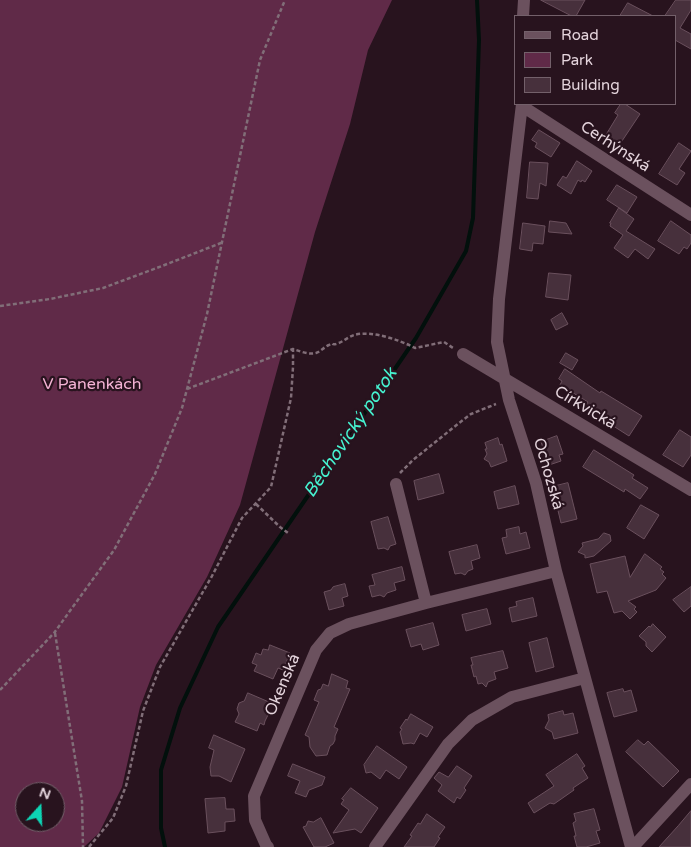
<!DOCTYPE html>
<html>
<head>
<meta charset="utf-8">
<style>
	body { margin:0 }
	#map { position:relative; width:691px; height:847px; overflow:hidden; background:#28131e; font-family:"Varela Round",sans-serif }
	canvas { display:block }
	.legend { position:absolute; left:514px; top:15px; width:162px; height:90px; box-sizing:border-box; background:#28131e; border:1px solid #73606a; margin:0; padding:6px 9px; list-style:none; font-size:15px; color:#e4d4dc }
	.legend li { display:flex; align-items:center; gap:10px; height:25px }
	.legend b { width:25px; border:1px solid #73606a }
	.north { position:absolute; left:15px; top:782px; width:50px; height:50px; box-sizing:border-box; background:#28131e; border:1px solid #73606a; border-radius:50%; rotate:20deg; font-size:14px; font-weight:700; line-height:20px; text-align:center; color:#e4d4dc }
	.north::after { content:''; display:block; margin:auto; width:18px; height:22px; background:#0dd5b5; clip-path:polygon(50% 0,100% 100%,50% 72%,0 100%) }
</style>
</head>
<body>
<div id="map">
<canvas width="691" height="847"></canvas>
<ul class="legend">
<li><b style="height:6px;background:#6b515e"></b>Road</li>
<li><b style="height:14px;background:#602a48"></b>Park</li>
<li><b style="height:14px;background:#47303c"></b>Building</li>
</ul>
<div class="north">N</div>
</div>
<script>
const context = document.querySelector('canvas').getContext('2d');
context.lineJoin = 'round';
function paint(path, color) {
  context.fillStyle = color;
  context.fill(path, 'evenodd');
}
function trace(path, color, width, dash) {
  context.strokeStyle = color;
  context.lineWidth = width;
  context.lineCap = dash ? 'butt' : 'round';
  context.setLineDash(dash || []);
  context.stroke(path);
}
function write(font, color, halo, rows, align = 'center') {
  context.font = font + ' "Varela Round",sans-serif';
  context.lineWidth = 4.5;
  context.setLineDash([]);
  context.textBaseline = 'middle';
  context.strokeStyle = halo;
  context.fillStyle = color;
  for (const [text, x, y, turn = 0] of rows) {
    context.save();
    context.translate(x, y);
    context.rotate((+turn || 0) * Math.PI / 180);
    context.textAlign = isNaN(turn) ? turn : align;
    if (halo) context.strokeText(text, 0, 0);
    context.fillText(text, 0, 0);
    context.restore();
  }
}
paint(new Path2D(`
	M 0,0 L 392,0 L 368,50 L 350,124 L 315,232 L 240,505 L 207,577 L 156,665 L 140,707 L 122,787 L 99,833 L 84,847 L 0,847 ZM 25,792 L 55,792 L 55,822 L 25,822 Z`), '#602a48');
trace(new Path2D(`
	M 165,847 L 161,828 L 161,770 L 180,708 L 218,627 L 416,338 L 466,251 L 473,218 L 479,40 L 477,0`), '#02100c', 4);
const building = new Path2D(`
	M 541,0 L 585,0 L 576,16 L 572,16 Z
	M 676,0 L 691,0 L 691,10 L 680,28 L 691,34 L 691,49 L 675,40 L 675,16 L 665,16 Z
	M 628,3 L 653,16 L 620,16 Z
	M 621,104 L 625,104 L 640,114 L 618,147 L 604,138 L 618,115 L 615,113 Z
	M 539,130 L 560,143 L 551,157 L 535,147 L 537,143 L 532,140 Z
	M 679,143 L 691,151 L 679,169 L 685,173 L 677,185 L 659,174 Z
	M 577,161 L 592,171 L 585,182 L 582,180 L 581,182 L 578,180 L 571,194 L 557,185 L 563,176 L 566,178 Z
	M 530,162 L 548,163 L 546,186 L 540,183 L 538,199 L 527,198 Z
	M 617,185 L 637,197 L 627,213 L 607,200 Z
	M 619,208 L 634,219 L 626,231 L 655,249 L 648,259 L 635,249 L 628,258 L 614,248 L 623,235 L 610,226 L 611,223 L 610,223 Z
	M 550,221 L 566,223 L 572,234 L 549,232 Z
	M 671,221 L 691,235 L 691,243 L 687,249 L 684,247 L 679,254 L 658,241 Z
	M 523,223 L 545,226 L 543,244 L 533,243 L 532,251 L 520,249 Z
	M 549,273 L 571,275 L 568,300 L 546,297 Z
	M 562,313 L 568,324 L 556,330 L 551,320 Z
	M 566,353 L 578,360 L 572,370 L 560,363 Z
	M 565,369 L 600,393 L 601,391 L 642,416 L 629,436 L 607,422 L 610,417 L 594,409 L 581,413 L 588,402 L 570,391 L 569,393 L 559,387 L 562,381 L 559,379 Z
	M 680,430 L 691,437 L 691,455 L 683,467 L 663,455 Z
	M 557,436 L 563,454 L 559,455 L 561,461 L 549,465 L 541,442 Z
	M 498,438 L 500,445 L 502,444 L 507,461 L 491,467 L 489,462 L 484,459 L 487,454 L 485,449 L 487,449 L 485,443 Z
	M 594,450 L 634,475 L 632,478 L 648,488 L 640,499 L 625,489 L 624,492 L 583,467 Z
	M 439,474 L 444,493 L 418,500 L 414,481 Z
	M 568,483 L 577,519 L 561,523 L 554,494 L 558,493 L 556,486 Z
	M 515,486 L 519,504 L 498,509 L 494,492 Z
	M 641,505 L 659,515 L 644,539 L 627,528 Z
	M 388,517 L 396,544 L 390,546 L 388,550 L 384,548 L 378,549 L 371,522 Z
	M 519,527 L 520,534 L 526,532 L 530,548 L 506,554 L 502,538 L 507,537 L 506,530 Z
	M 604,533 L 610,535 L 611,541 L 594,556 L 585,558 L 585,555 L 578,552 L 583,546 L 582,543 L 598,539 Z
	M 477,545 L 480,558 L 471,561 L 473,569 L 468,571 L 465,575 L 461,573 L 455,574 L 449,552 Z
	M 645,554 L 662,567 L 660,569 L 664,572 L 662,574 L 666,578 L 656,590 L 628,601 L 636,607 L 634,609 L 637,612 L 630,619 L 622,611 L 614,613 L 607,591 L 597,593 L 590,564 L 625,556 L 630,577 Z
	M 402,567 L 405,580 L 394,583 L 396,590 L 387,593 L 384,597 L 380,595 L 372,597 L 369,586 L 375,585 L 372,575 Z
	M 345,584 L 348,596 L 342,598 L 344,606 L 329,610 L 324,592 L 331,590 L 333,587 Z
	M 691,587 L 691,606 L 684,612 L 673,600 Z
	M 533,598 L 537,616 L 512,622 L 509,608 L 517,606 L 516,602 Z
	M 487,609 L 491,624 L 466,631 L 462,615 Z
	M 433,623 L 439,645 L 423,650 L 421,644 L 411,647 L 406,630 Z
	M 653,624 L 666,637 L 652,652 L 646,646 L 646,642 L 639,636 L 649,626 L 650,627 Z
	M 547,638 L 554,667 L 536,672 L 529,643 Z
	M 270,645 L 290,653 L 283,670 L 278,668 L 273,679 L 254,671 L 257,665 L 252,663 L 256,653 L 261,655 L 263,649 L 268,650 Z
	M 503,651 L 508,668 L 494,672 L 496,679 L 488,682 L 486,687 L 482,683 L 478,684 L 476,676 L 474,677 L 471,665 L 473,665 L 471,658 Z
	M 332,674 L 348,681 L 346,688 L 350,689 L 334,727 L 338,729 L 335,736 L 335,740 L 333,744 L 330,746 L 327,755 L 316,756 L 310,747 L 309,737 L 305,735 L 319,702 L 314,700 L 318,690 L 321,689 L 323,684 L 328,686 Z
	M 623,689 L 624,692 L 631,690 L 637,711 L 614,717 L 607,693 Z
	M 248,693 L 269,702 L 266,709 L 270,711 L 265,721 L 264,725 L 260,723 L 257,731 L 235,722 L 239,714 L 237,709 L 239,703 L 244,701 Z
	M 563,711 L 564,715 L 573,713 L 578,733 L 554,739 L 552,732 L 545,728 L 549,720 L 548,715 Z
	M 411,714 L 433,727 L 427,737 L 420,733 L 414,744 L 411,743 L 403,744 L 400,732 L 402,729 L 400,728 L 406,719 L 407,720 Z
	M 214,735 L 245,749 L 231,782 L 219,776 L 211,776 L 210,767 L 214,750 L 209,748 Z
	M 638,740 L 644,745 L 648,741 L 679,771 L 663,787 L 626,752 Z
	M 377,746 L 407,767 L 399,779 L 386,770 L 380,779 L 371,772 L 366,773 L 364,765 Z
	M 577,754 L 585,766 L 582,768 L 588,778 L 573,788 L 574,790 L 554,804 L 550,803 L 534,813 L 528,803 L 554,786 L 546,775 Z
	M 293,764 L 325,777 L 322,785 L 309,790 L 306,797 L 295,793 L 300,781 L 288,776 Z
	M 457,766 L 472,776 L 464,788 L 466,790 L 460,799 L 457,797 L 454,803 L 438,791 L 442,785 L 434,778 L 439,772 L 448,777 Z
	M 351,788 L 378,808 L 361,833 L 355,829 L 333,833 L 349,810 L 341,804 L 344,800 L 342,799 Z
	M 225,798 L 226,809 L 234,809 L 235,821 L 225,822 L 225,831 L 208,833 L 205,799 Z
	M 594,809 L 600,830 L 596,831 L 600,843 L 586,847 L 577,847 L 574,836 L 576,836 L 573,823 L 576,821 L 574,814 Z
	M 691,811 L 691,847 L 659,847 L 678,826 Z
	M 427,814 L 445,827 L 438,837 L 440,838 L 434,847 L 404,847 L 412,836 L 410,835 L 418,823 L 420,824 Z
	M 321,818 L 334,843 L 325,847 L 314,847 L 303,827 L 306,826 L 308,821 L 313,822 Z`);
paint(building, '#47303c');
trace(building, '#6a505d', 1);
trace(new Path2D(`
	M 0,306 L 50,299 L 103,288 L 162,266 L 221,243
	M 187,389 L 293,349 C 300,351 308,355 316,353 C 320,352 324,347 329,345 C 335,342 330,345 336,344 C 343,342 348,337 354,335 C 371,330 400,340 415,348 L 444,342 L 453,348
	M 400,473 L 413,460 L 459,423 L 471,414 L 496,404
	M 256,504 L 280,527 L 288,533
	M 55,633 L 82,801 L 83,847
	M 0,690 L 54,633 L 114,550 L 155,474 L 182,408 L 207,314 L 260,60 L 285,0
	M 89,847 L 113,818 L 126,786 L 143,711 L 160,667 L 212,576 L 242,518 L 271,487 L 291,398 L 293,367 L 293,349`), '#816e78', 2.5, [4, 2.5]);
trace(new Path2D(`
	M 523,16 L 524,0
	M 522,104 L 499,299 L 497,342 L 509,400 L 536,483 L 556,571 L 631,847
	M 522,106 L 691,215
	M 463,354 L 691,490
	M 396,484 L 426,603
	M 268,847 L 266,845 L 255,820 L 254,796 L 316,650 L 330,633 L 349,624 L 426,603 L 556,571
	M 375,847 L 448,744 L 472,720 L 512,697 L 585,678
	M 633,847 L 691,784`), '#6b515e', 12);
write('16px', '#e4d4dc', '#28131e', [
	["Cerhýnská",615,147,33],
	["Církvická",585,408,31],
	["Ochozská",548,474,74],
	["Okenská",283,685,-67]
]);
write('16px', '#f5b3d5', '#28131e', [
	["V Panenkách",92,385]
]);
write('italic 18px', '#46f3d1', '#28131e', [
	["Běchovický potok",351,433,-56]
]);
</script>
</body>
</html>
